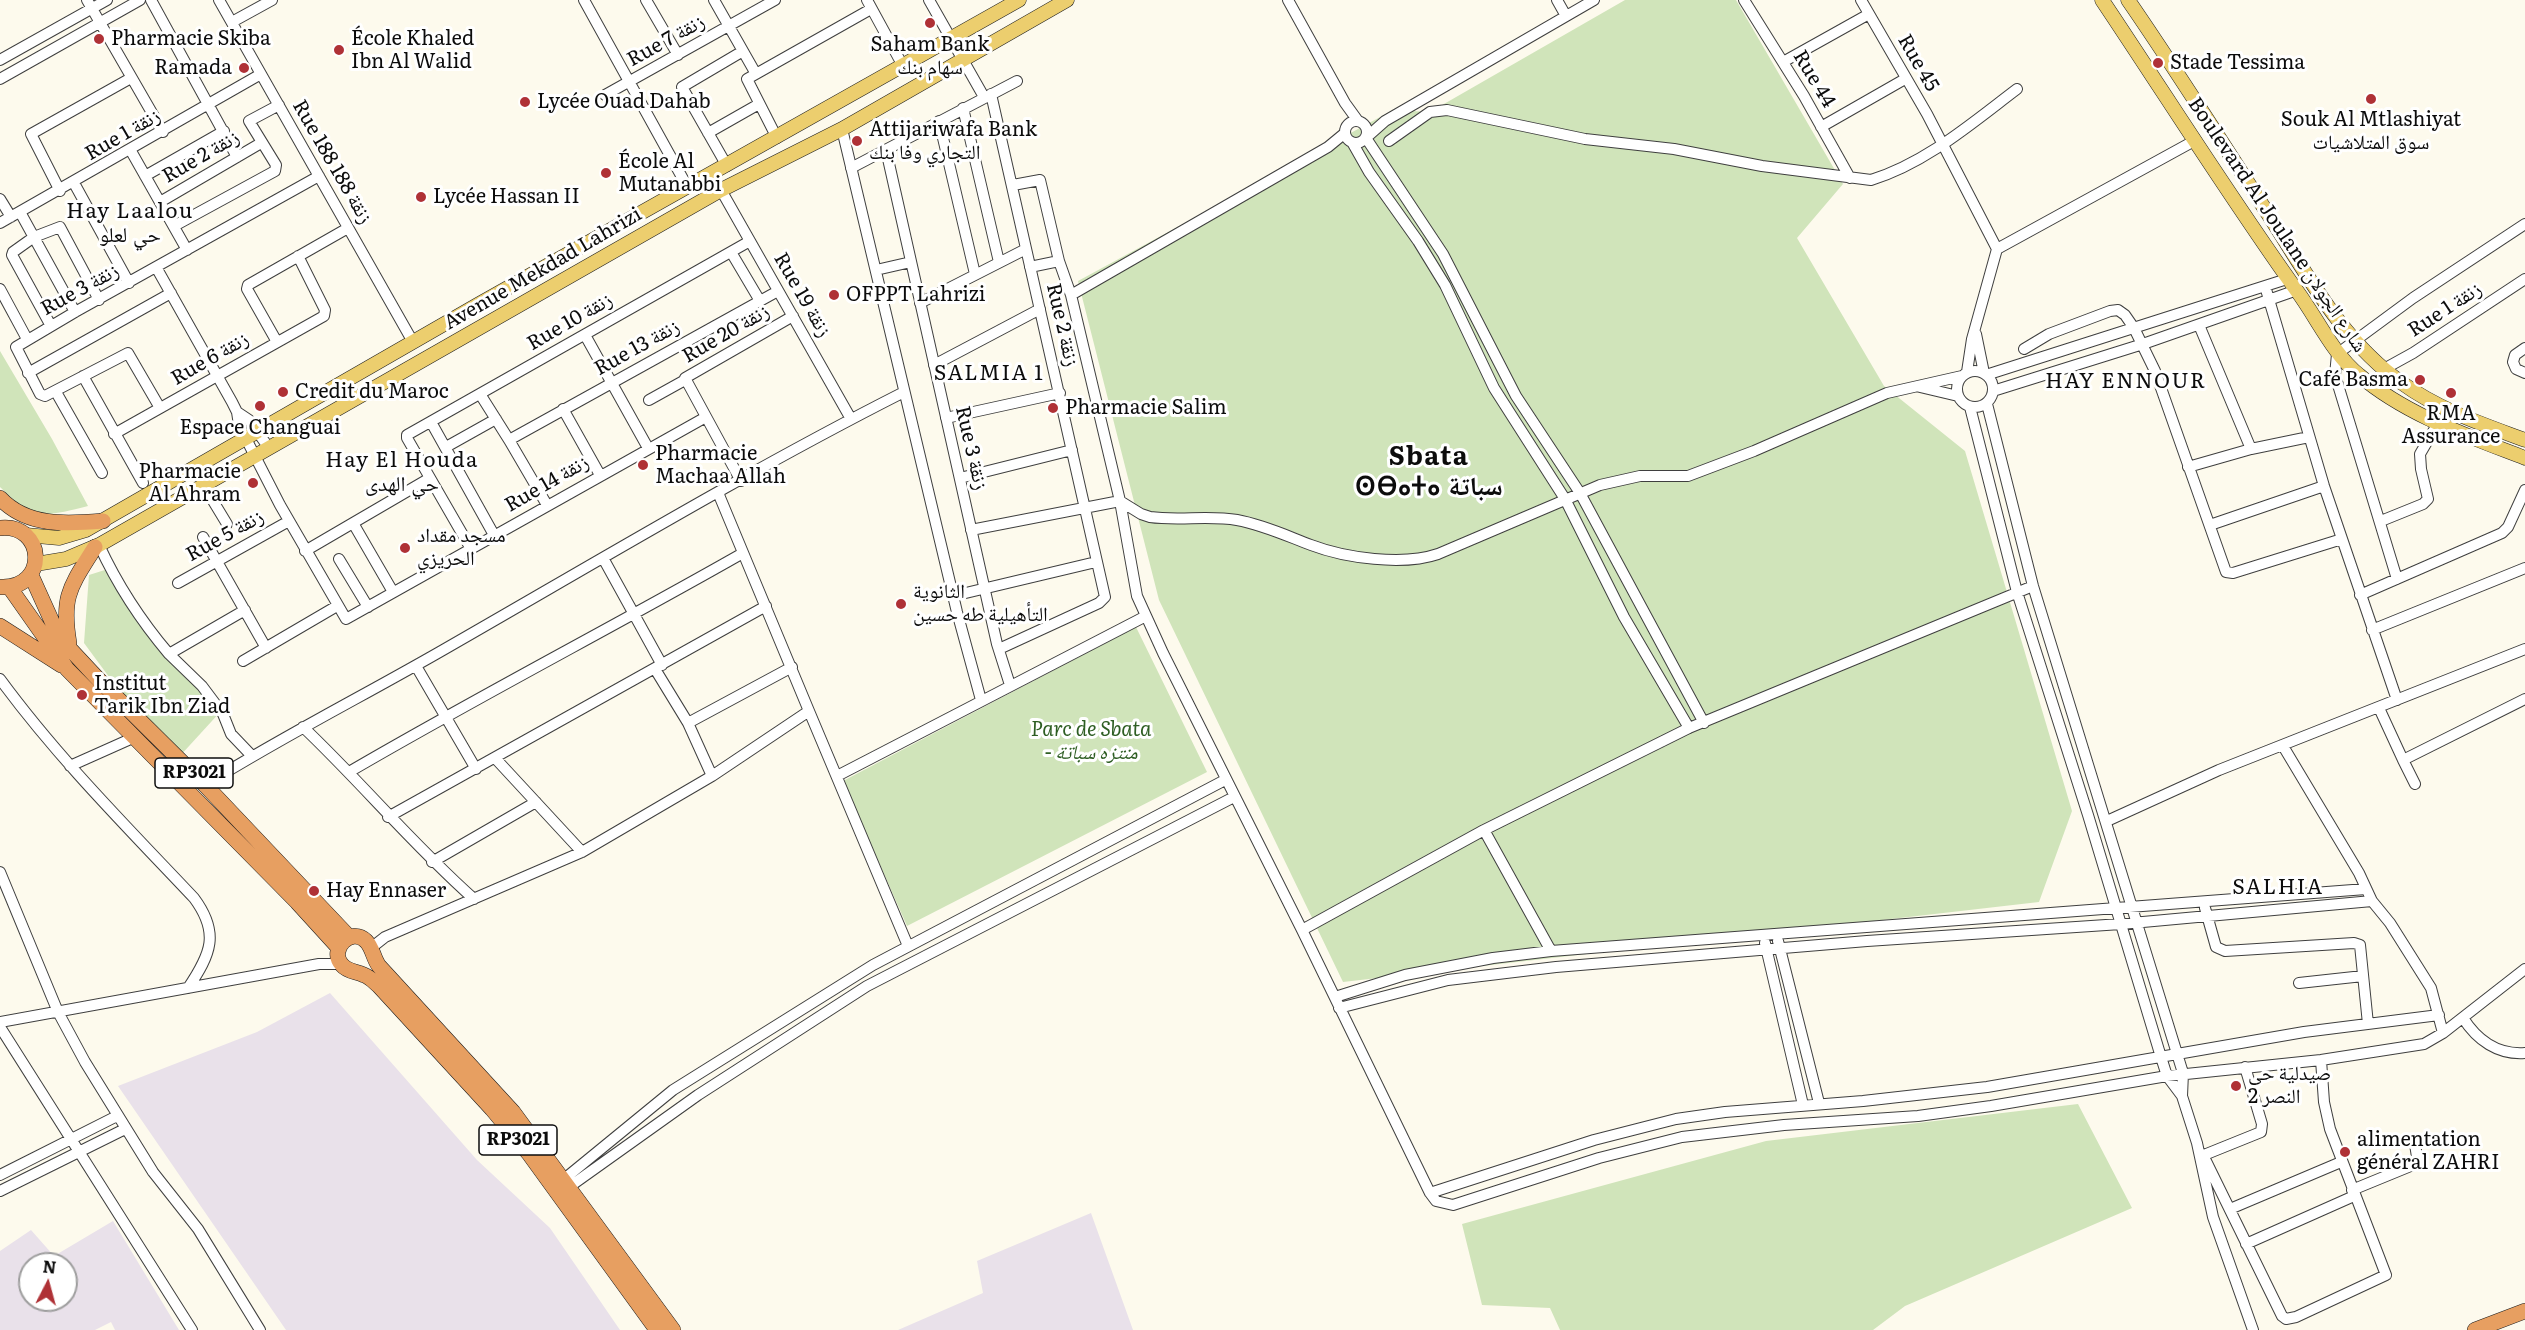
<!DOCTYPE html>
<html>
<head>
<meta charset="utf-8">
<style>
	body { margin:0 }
	#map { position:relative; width:2525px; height:1330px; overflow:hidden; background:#fdfaed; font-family:Literata,serif }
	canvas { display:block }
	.north { position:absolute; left:18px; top:1252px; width:60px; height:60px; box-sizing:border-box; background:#fff; border:2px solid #9e9e9e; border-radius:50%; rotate:6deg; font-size:16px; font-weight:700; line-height:24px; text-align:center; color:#0c0c0c }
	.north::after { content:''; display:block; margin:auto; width:21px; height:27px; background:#af3136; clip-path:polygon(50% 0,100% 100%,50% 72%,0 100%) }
</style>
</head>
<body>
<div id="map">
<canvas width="2525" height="1330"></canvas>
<div class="north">N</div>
</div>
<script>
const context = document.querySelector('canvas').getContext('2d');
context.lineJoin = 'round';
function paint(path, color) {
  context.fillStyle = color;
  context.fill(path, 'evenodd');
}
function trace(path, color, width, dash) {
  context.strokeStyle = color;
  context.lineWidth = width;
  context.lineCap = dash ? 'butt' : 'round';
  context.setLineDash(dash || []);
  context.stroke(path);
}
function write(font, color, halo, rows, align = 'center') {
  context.font = font + ' Literata,"Noto Naskh Arabic","Noto Sans Tifinagh",serif';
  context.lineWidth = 6;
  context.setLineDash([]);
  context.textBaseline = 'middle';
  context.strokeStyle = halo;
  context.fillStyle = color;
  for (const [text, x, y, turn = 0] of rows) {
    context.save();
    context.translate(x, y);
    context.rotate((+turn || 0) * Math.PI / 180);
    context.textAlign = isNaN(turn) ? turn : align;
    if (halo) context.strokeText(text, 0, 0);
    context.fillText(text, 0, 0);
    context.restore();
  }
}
paint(new Path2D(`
	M 330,993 L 477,1160 L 550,1228 L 620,1330 L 286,1330 L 118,1086 L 257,1032 Z
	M 1091,1213 L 1133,1330 L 898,1330 L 983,1293 L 977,1261 Z
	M 113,1221 L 179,1330 L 115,1330 L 111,1322 L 95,1330 L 0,1330 L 0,1251 L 31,1230 L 54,1256 ZM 30,1264 L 66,1264 L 66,1300 L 30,1300 Z`), '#e9e1ea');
paint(new Path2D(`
	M 1625,0 L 1736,0 L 1843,184 L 1797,238 L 1884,386 L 1965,451 L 2072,811 L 2039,902 L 1343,982 L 1159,600 L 1078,281 L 1393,110 L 1430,112 Z
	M 0,351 L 52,439 L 88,506 C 43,517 34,521 0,487 Z
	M 108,569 L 146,629 L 222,710 L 179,757 L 129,704 L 84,643 L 89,575 Z
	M 1136,627 L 1207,772 L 907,926 L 843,781 Z
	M 2078,1104 L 2132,1208 L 1905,1306 L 1873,1330 L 1560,1330 L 1550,1308 L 1482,1305 L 1462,1224 L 1766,1141 Z`), '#d0e4ba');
const minor = new Path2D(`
	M 87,0 L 163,132
	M 151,0 L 237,157
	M 219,0 L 413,342
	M 584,0 L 688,188
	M 646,0 L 678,55
	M 714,0 L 756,74
	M 867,0 L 903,66
	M 929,0 L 984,97
	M 1288,0 L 1345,103 L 1358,121
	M 1557,0 L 1566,16
	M 1744,0 L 1804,96 L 1850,178
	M 1861,0 L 1927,114 L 1997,249 L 1972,339 L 1967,372
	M 232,22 L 272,0
	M 0,60 L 107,0
	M 1783,62 L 1869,14
	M 0,79 L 140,0
	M 991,94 L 1105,597 L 1099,603 L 999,649
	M 605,95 L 775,0
	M 963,108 L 999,262
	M1345 132a11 11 0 1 1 22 0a11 11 0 1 1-22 0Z
	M 939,121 L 975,274
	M 1821,127 L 1905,79
	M 842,129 L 957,612 L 981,700
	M 708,133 L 759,104
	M 1345,133 L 1328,147 L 1071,295 L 1120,501 L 1137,596 L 1163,653 L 1302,930 L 1430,1193 L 1436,1201 L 1453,1205 L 1599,1158 L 1682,1137 L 1784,1125 L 1918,1116 L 1991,1106 L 2167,1076 L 2321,1060 L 2424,1044 L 2443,1033 L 2525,969
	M 1367,137 L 1385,121 L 1594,0
	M 777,138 L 747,79 L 871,9
	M 1366,138 L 1443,254 L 1516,396 L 1580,493 L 1704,723
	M 1389,141 L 1430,112 L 1447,110 L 1585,139 L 1674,149 L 1762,166 L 1871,180 C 1926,163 1972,123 2017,89
	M 1352,142 L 1369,172 L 1418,241 L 1445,285 L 1494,388 L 1565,499 L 1624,617 L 1689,728
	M 886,150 L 997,644 L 1010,685
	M 131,151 L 187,250
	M 727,166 L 682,87 L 743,51
	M 851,168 L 1017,81
	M 145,176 L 224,131
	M 74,183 L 129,283
	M 1013,185 L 1040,180 L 1059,261 L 1071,295
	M 721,190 L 851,419
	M 60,191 L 31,134 L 131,78
	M 0,199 L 11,217
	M 160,202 L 261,143
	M 20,212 L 75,312
	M 0,223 L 261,74
	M 174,226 L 275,171 L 276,165 L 249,121 L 279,105
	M 1997,249 L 2194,141
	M 731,252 L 760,301
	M 156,267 L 232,402 L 237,412 L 239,425 L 280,505 L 346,619 L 706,417
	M 1030,267 L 1059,261
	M 876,270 L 911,262
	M 2265,286 L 2324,486 L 2397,700
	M 0,289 L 27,339
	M 920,303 L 1026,249
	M 2199,325 L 2251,449
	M 51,326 L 12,255 L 13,252 L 34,237 L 60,227 L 99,300
	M 1976,334 L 1984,373
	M 585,335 L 648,448
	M 277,342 L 247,289 L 248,285 L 348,228
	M 2525,348 L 2515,355 L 2513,362 L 2516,369 L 2525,373
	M 2024,349 L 2049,334 L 2110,311 L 2118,310 L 2125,315 L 2134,328 L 2155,371 L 2226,572 L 2233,573 L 2342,539
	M 934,365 L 1040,309
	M 2384,369 L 2413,353 L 2525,279
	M1957 389a18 18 0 1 1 36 0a18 18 0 1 1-36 0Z
	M 28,373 L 171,293
	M 1986,375 L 2287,279
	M 83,376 L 143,483
	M 1920,387 L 1958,396
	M 1993,391 L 2143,344 L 2297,290
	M 56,392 L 102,473
	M 480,394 L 509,440
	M 649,400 L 685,380
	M 1987,404 L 2033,586 L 2183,1073 L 2182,1096
	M 1970,407 L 2017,592 L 2088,815 L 2161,1057 L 2167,1076 L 2182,1096 L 2197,1143 L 2213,1217 L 2253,1330
	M 160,408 L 128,353 L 45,396 L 40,394 L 16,347 L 75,312 L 319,176
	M 563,409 L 600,475
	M 237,412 L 249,420 L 269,448
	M 946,418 L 1060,393
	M 431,422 L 494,535
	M 114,434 L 324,316 L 325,310 L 298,256
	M 446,447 L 496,419
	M 2188,467 L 2251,449 L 2309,437
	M 960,478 L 1072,450
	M 741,481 L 685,378 L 793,316
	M 204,486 L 227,524
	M 547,505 L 509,440 L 778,291
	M 2381,521 L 2423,504 L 2428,499 L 2421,469 L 2420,454 L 2438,423
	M 353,523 L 393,592
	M 2210,525 L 2324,486
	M 971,530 L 1120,501 L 1141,514 L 1150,517 C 1179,521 1209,515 1237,520 C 1264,525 1287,536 1311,545 C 1345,558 1403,566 1438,554 L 1600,485 L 1640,476 L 1688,476 L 1754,451 L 1887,393 L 1962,376
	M 203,537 L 266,648
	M 99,545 C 117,584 141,621 169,654 L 245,610
	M 471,549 L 407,438 L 407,435 L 750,241
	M 305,551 L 430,478
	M 603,558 L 662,665
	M 339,559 L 368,607
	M 2397,579 L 2335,375 L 2337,354 L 2413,298 L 2525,224
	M 178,583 L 289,521
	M 2360,595 L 2502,533 L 2508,527 L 2525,490
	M 953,596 L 1096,562
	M 2372,630 L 2525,568
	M 169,654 L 202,686 L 223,714 L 231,734 L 252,756
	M 243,661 L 337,606
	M 416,666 L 476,769
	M 655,669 L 688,723 L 712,776
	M 0,679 C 58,758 127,827 194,898 C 220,933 211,954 188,988
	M 2379,708 L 2403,760 L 2525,699
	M 809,711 L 908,946
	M 688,723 L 792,667
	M 303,727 C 362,783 413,845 474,899
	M 2283,746 L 2359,873 L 2372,901 L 2390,923 L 2431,988 L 2443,1033
	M 495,758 L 582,852
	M 2403,760 L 2415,784
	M 70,766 L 135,737
	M 349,772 C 479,696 613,627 743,553
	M 837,776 L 1146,616
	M 205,785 C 285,735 369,693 450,646 C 600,560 750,470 904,392
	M 388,817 L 766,606
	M 2107,821 L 2219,770 L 2525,649
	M 1484,830 L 1551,951
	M 432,862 L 536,802
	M 0,872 L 58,1012 L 85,1062 L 153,1172 L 198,1229 L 260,1330
	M 2205,908 L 2216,947 L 2225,951 L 2354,943 L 2360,945 L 2368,1024
	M 1302,930 L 1484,830 L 1689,728 L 2033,586
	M 1778,941 L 1819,1103
	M 1765,943 L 1803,1105
	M 371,948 L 385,937 L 582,852 L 712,776 L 809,711 L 719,495 L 720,492
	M 2299,983 L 2363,976
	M 1335,997 L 1405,975 L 1493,958 L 1551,951 L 2366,889
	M 1339,1008 L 1448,980 L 1556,967 L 1867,941 L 2121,924 L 2372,901
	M 2463,1018 C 2477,1040 2498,1055 2525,1053
	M 0,1022 L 319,964 L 341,964
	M 0,1027 L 192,1330
	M 2203,1155 L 2282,1316 L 2286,1319 L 2296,1317 L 2386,1275 L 2330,1129 L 2324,1102 L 2321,1060
	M 2204,1155 L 2261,1132 L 2262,1124 L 2245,1067
	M 0,1175 L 117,1116
	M 563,1180 L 673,1090 L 873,965 L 1225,780
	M 569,1187 L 698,1095 L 867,986 L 1234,797
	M 2352,1190 L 2413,1165 L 2417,1157 L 2415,1144
	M 0,1191 L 125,1129
	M 1430,1193 L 1594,1140 L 1676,1119 L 1725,1112 L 1863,1101 L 1987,1087 L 2304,1032 L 2439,1015
	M 2230,1209 L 2341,1162
	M 2246,1244 L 2354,1196`);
const major = new Path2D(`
	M 2102,0 C 2167,97 2229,196 2297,291 C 2317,318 2333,354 2359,375 C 2406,415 2468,436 2525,458
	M 2128,0 C 2177,71 2223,144 2270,217 C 2308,276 2343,342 2402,383 C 2439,410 2482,424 2525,440
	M 26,535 L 59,538 L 86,530 L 479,304 L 1019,0
	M 36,564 L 66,559 L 99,545 L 721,190 L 842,129 L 1067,0`);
const highway = new Path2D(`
	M 0,498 C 27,527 67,524 103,521
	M 0,528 C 45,523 49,588 2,587
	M 31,575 L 54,626 L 70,649 L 98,679 L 205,785 L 349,937
	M 10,588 L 67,669 L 297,902 L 338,947
	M 0,626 L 61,665
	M 69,643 C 61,595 71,586 95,547
	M 657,1330 L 530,1155 L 492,1109 L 379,986 C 374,982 370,977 364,975 C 356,971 348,972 342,965 C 328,950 351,926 366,941 C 373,948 373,958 379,966 L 513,1112 L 673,1330
	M 2475,1330 L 2525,1311`);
trace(minor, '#3f3f3f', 12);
trace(major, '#1d1d1d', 15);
trace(highway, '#1d1d1d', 16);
trace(minor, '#fff', 10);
trace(major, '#ecce6e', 14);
trace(highway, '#e79f61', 15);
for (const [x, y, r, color] of [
	[930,23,6,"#af3136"],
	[99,39,6,"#af3136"],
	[339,50,6,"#af3136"],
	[2158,63,6,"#af3136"],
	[244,68,6,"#af3136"],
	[2371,99,6,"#af3136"],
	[525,102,6,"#af3136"],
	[857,141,6,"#af3136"],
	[606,173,6,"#af3136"],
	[421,197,6,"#af3136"],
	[834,295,6,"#af3136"],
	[2420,380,6,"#af3136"],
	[283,392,6,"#af3136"],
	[2451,393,6,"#af3136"],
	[260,406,6,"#af3136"],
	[1053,408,6,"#af3136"],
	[643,465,6,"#af3136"],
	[253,483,6,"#af3136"],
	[405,548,6,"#af3136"],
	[901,604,6,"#af3136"],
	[82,695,6,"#af3136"],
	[314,891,6,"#af3136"],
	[2236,1086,6,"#af3136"],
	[2345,1152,6,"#af3136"]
]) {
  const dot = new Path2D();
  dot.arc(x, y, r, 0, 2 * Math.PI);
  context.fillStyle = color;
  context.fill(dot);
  trace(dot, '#fff', 2);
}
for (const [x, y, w] of [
	[194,773,78],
	[518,1140,78]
]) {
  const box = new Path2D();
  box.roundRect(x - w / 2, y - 15, w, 30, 4.5);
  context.fillStyle = '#fff';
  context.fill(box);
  trace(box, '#0c0c0c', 1.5);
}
write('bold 18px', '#0c0c0c', null, [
	["RP3021",194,773],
	["RP3021",518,1140]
]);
write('20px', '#0c0c0c', '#fff', [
	["Pharmacie Skiba",111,39],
	["École Khaled",351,39],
	["Ibn Al Walid",351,62],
	["Saham Bank",930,45,"center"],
	["سهام بنك",930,68,"center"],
	["Stade Tessima",2170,63],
	["Ramada",232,68,"right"],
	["Lycée Ouad Dahab",537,102],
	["Souk Al Mtlashiyat",2371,120,"center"],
	["سوق المتلاشيات",2371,143,"center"],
	["Attijariwafa Bank",869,130],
	["التجاري وفا بنك",869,153],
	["École Al",618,162],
	["Mutanabbi",618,185],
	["Lycée Hassan II",433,197],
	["OFPPT Lahrizi",846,295],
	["Café Basma",2408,380,"right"],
	["Credit du Maroc",295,392],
	["Pharmacie Salim",1065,408],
	["RMA",2451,414,"center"],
	["Assurance",2451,437,"center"],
	["Espace Changuai",260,428,"center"],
	["Pharmacie",655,454],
	["Machaa Allah",655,477],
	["Pharmacie",241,472,"right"],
	["Al Ahram",241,495,"right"],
	["مسجد مقداد",417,536],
	["الحريزي",417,559],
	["الثانوية",913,592],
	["التأهيلية طه حسين",913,615],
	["Institut",94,684],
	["Tarik Ibn Ziad",94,707],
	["Hay Ennaser",326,891],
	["صيدلية حي",2248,1074],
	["النصر 2",2248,1097],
	["alimentation",2357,1140],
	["général ZAHRI",2357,1163]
], 'left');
write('20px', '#0c0c0c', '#fff', [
	["Rue 7 زنقة",666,41,-29],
	["Rue 45",1918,63,60],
	["Rue 44",1814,79,59],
	["Rue 1 زنقة",123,135,-30],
	["Rue 2 زنقة",201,157,-30],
	["Rue 188 زنقة 188",332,162,60],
	["Boulevard Al Joulane شارع الجولان",2277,225,56],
	["Avenue Mekdad Lahrizi",543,269,-30],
	["Rue 3 زنقة",80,290,-29],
	["Rue 19 زنقة",802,295,60],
	["Rue 1 زنقة",2445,310,-33],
	["Rue 10 زنقة",570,322,-30],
	["Rue 2 زنقة",1062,325,77],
	["Rue 20 زنقة",726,334,-30],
	["Rue 13 زنقة",637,348,-29],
	["Rue 6 زنقة",210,359,-30],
	["Rue 3 زنقة",971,448,77],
	["Rue 14 زنقة",547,484,-30],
	["Rue 5 زنقة",225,536,-29]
]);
write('italic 20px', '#2e5e23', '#fff', [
	["Parc de Sbata",1091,730],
	["- منتزه سباتة",1091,753]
]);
context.letterSpacing = '1.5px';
write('21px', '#0c0c0c', '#fff', [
	["Hay Laalou",130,212],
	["حي لعلو",130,236],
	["SALMIA 1",989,374],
	["HAY ENNOUR",2126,382],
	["Hay El Houda",402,461],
	["حي الهدى",402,485],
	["SALHIA",2278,888]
]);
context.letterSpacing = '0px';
context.letterSpacing = '1.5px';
write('bold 26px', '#0c0c0c', '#fff', [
	["Sbata",1429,457],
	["ⵙⴱⴰⵜⴰ سباتة",1429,487]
]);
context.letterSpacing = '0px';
</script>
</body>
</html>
